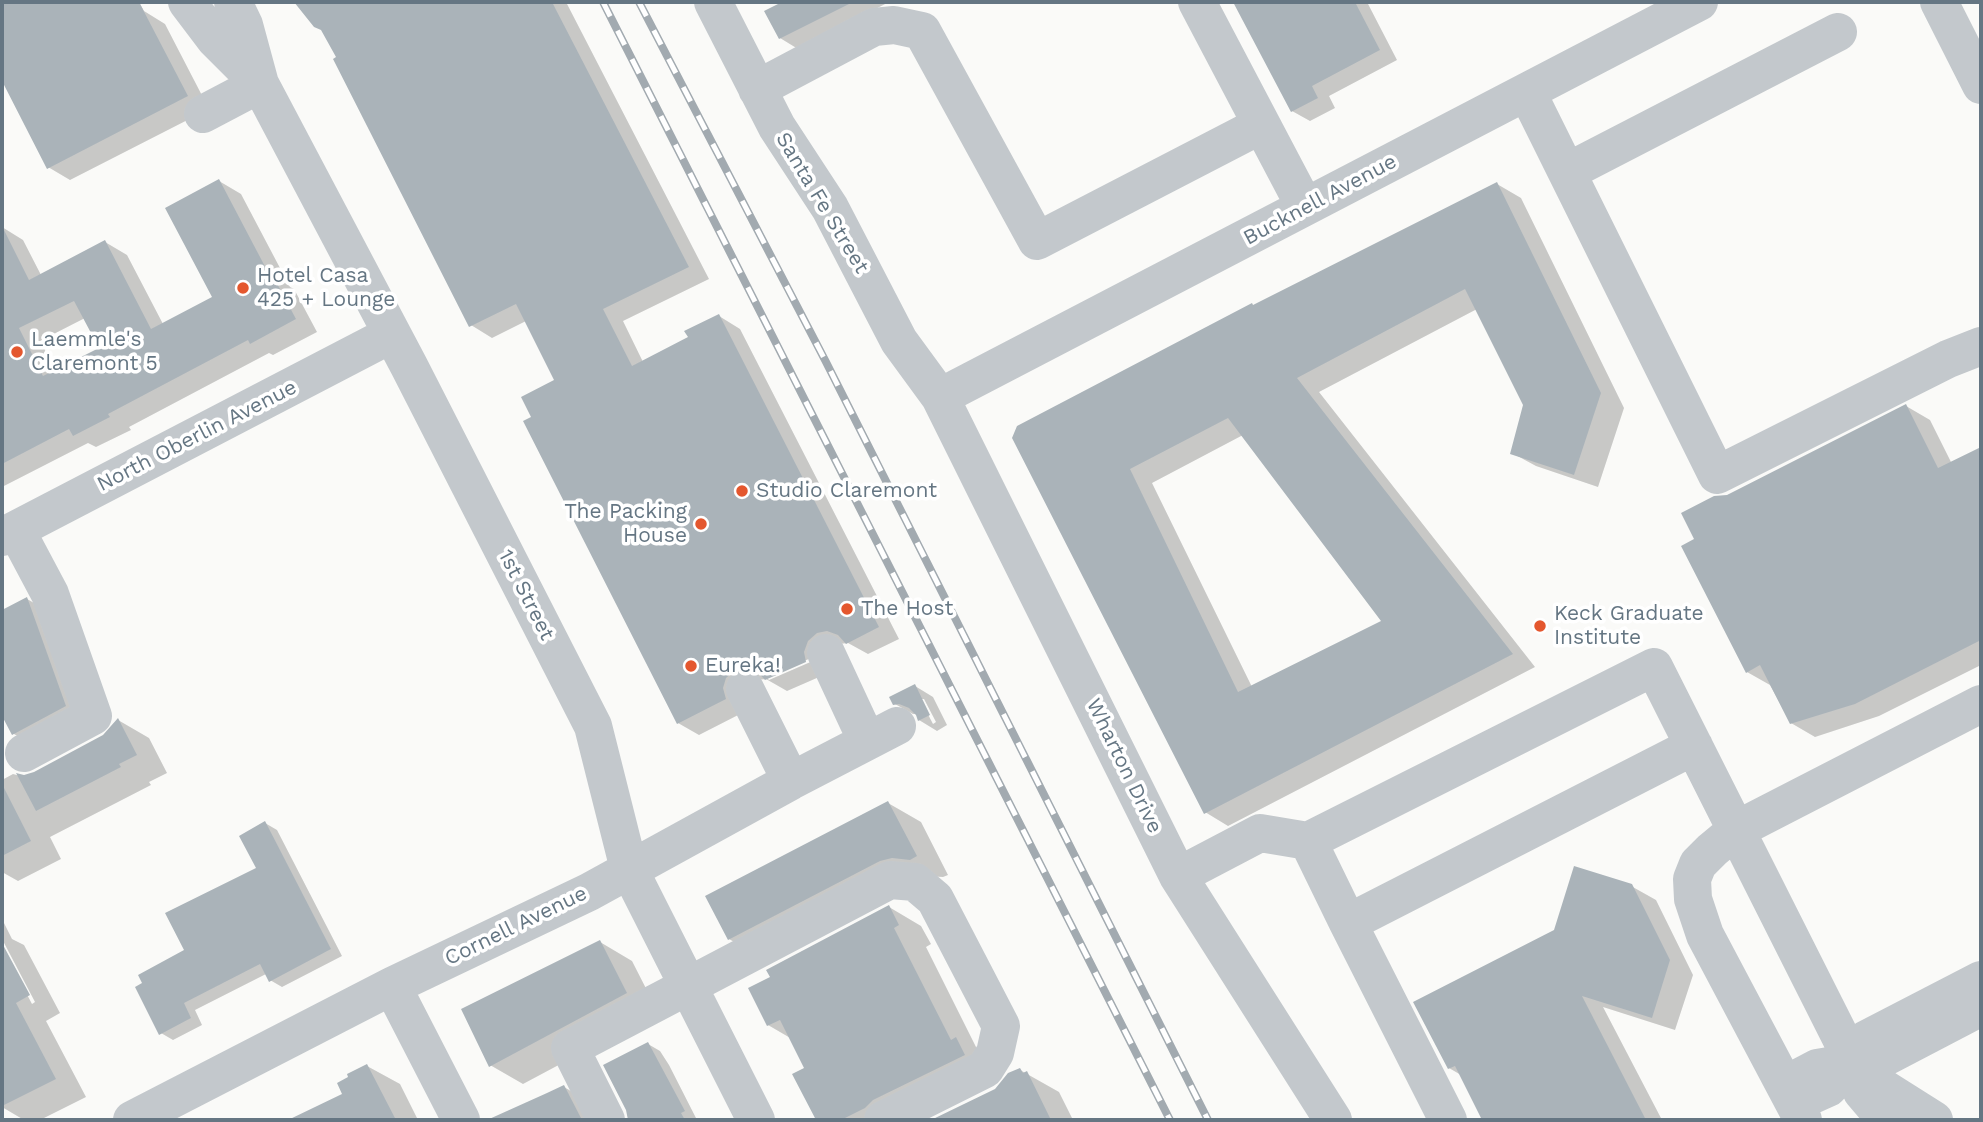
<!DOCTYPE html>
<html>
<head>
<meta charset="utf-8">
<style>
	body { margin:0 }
	#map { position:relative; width:1983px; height:1122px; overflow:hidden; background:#fafaf8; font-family:"Work Sans",sans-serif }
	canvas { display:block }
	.frame { position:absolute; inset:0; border:4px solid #657683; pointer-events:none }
</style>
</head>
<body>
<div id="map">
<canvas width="1983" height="1122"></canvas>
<div class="frame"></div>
</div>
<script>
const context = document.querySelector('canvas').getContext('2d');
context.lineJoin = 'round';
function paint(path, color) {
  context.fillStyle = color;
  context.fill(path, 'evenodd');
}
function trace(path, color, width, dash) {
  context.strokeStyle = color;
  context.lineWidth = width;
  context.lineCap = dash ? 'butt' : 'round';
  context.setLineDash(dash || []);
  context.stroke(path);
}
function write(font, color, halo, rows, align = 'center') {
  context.font = font + ' "Work Sans",sans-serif';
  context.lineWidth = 7;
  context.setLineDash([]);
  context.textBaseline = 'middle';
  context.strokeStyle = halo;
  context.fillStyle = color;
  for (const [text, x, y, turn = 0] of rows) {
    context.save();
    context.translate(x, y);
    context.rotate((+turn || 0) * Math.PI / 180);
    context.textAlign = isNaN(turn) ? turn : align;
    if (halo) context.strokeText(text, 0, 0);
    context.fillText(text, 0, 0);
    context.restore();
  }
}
paint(new Path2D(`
	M 2,2 L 139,2 L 144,11 L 165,24 L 209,109 L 70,180 L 48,167 L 4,82 L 2,83 Z
	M 312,2 L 566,2 L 709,279 L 623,321 L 643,362 L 691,338 L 719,316 L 740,329 L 899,639 L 868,654 L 848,643 L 839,644 L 826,674 L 787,691 L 766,679 L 757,680 L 746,711 L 699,735 L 678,723 L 557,381 L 526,321 L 492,338 L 471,325 L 338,57 L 323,30 L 305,7 ZM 813,657 L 815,660 L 769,680 L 767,678 Z
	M 786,2 L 889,2 L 798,49 L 780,38 L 767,12 Z
	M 1235,2 L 1367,2 L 1397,60 L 1329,96 L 1335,108 L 1310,121 L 1292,111 Z
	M 219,181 L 241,194 L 290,287 L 294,289 L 317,332 L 273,355 L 269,353 L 129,427 L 131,430 L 96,447 L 88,443 L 2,487 L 2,227 L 23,240 L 41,275 L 105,242 L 127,255 L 163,324 L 214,298 ZM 85,318 L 101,348 L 56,371 L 40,341 Z
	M 1497,184 L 1521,198 L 1624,408 L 1598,487 L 1536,466 L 1512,453 L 1525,405 L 1477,309 L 1319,392 L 1535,667 L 1228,826 L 1205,812 L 1014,438 L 1254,306 ZM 1243,435 L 1383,622 L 1252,687 L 1152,483 Z
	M 1906,406 L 1930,420 L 1952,464 L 1981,449 L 1981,665 L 1879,716 L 1815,737 L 1791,723 L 1770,685 L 1747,672 L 1696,540 L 1727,496 Z
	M 27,599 L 59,617 L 98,724 L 46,752 L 14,734 L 2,711 L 2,612 Z
	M 915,686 L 933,697 L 947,725 L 937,731 L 919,720 L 917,714 L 913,714 L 895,704 ZM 920,699 L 924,699 L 936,722 L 933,724 Z
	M 118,720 L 149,738 L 167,773 L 149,782 L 151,785 L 50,837 L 61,859 L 18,881 L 2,872 L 2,780 L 13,774 L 24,777 L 35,774 L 104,737 Z
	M 888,803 L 921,822 L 948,875 L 943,877 L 925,876 L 762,958 L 729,939 Z
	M 265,823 L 277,830 L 342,956 L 282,987 L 270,980 L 266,974 L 195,1010 L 202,1025 L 173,1040 L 161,1033 L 186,951 L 258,869 Z
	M 1631,886 L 1656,900 L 1693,975 L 1675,1030 L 1603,1007 L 1662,1120 L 1484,1120 L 1461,1075 L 1449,1068 L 1556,931 Z
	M 889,907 L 921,926 L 931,944 L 926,947 L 979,1053 L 904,1120 L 819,1120 L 795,1074 L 807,1068 L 792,1039 L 768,1025 Z
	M 2,919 L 12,939 L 24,945 L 60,1013 L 46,1021 L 86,1097 L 40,1120 L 24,1120 L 2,1107 L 2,1052 L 6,1050 L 2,1041 L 2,947 L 32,1004 L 35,1002 L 2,939 Z
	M 600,942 L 632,961 L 658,1012 L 523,1084 L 490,1065 Z
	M 648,1044 L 660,1051 L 669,1065 L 697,1120 L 630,1120 L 627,1110 Z
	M 367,1066 L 400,1084 L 418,1120 L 294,1120 L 345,1095 Z
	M 1020,1070 L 1059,1092 L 1073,1120 L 935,1120 L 996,1090 Z
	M 564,1087 L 576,1094 L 589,1120 L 516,1120 L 513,1113 Z`), '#0003');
paint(new Path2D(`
	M 2,2 L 139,2 L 188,96 L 47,169 L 2,81 Z
	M 294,2 L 552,2 L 689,267 L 603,309 L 632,366 L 688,337 L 684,331 L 719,314 L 879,627 L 846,644 L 838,635 L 827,631 L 817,633 L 808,641 L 804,652 L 806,662 L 765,680 L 756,670 L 746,667 L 736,669 L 726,678 L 723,688 L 726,699 L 677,724 L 523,421 L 531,417 L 521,397 L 554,380 L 516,304 L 469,327 L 333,59 L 336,57 L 321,30 L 314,27 Z
	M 782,2 L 853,2 L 779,39 L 764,11 Z
	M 1233,2 L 1355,2 L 1380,50 L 1312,86 L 1318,98 L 1291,112 Z
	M 219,179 L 270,276 L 272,274 L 296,319 L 250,344 L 248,340 L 108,414 L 110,417 L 73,436 L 69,429 L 2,464 L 2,226 L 29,280 L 105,240 L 151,329 L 212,297 L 165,208 ZM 74,301 L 99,348 L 43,376 L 19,328 Z
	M 1497,182 L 1601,393 L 1574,475 L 1510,454 L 1523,405 L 1465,289 L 1297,378 L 1513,654 L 1204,814 L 1012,438 L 1017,426 L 1252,303 L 1253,305 ZM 1228,418 L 1381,621 L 1238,692 L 1130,469 Z
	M 1906,404 L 1938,468 L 1981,447 L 1981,640 L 1855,704 L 1790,724 L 1760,665 L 1746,673 L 1681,546 L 1694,539 L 1681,513 L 1714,496 L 1727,495 Z
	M 27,597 L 66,706 L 12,735 L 2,716 L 2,610 Z
	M 915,684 L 930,715 L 918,721 L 916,715 L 909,708 L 899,704 L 893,705 L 889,697 Z
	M 118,718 L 137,755 L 119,764 L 121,767 L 36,811 L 16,773 L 24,775 L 34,772 L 103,735 Z
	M 2,784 L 31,841 L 2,856 Z
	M 888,801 L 917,856 L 910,860 L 892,858 L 880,861 L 728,940 L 705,896 Z
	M 265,821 L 331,949 L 269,982 L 260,964 L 184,1003 L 191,1018 L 159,1035 L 135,987 L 142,983 L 138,975 L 184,950 L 165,913 L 256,868 L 239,836 Z
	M 1574,866 L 1632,884 L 1670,960 L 1652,1018 L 1582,996 L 1646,1120 L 1482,1120 L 1455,1066 L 1448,1069 L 1413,1002 L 1554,930 Z
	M 889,905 L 899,925 L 894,928 L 951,1040 L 956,1037 L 965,1055 L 873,1100 L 865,1108 L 841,1120 L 816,1120 L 792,1074 L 804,1068 L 780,1020 L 767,1026 L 748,988 L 770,977 L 766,970 Z
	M 600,940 L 627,993 L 489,1067 L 461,1009 Z
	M 2,943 L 30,995 L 16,1003 L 56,1079 L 2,1106 Z
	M 648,1042 L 685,1111 L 681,1113 L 685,1120 L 628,1120 L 626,1110 L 603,1065 Z
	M 367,1064 L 396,1120 L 288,1120 L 342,1094 L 337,1083 L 348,1077 L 347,1074 Z
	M 1020,1068 L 1023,1073 L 1027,1071 L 1051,1120 L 931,1120 L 995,1089 L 1008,1073 Z
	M 564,1085 L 582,1120 L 487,1120 L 547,1093 Z`), '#aab3b9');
trace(new Path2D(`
	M 187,2 L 215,39 L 259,83
	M 233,2 L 244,25 L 260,84 L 409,366 L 593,726 L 629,869 L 756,1120
	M 713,2 L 777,127 L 830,208 L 899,341 L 940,397 L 1178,876 L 1333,1120
	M 1197,2 L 1305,207
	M 1939,2 L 1981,85
	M 757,89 L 874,27 L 894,25 L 922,31 L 1037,241 L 1261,125
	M 1527,92 L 1717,475 L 1948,359 L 1981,346
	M 203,114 L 260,84
	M 1567,172 L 1838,32
	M 940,397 L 1699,2
	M 16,530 L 50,594 L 93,716 L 24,753
	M 2,537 L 392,334
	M 826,653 L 867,741
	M 745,689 L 791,781
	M 1308,841 L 1348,923 L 1694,746
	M 1178,876 L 1260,833 L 1308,841 L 1654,667 L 1853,1062 L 1862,1092 L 1886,1120
	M 1348,923 L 1448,1120
	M 1981,980 L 1865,1040 L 1853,1062 L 1828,1088 L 1808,1097 L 1790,1095 L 1798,1078 L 1817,1068 L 1853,1062 L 1878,1061 L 1981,1007
	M 392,986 L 461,1120
	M 1865,1073 L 1877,1084 L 1934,1120
	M 132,1120 L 392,986 L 589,892 L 791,781 L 897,726
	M 606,1120 L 570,1048 L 890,880 L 915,882 L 935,899 L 1001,1026 L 995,1053 L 985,1069 L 883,1120
	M 1803,1120 L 1705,935 L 1693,899 L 1692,879 L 1698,864 L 1712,850 L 1736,830 L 1981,704`), '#c3c8cc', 38);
const rail = new Path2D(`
	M 603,2 L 1170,1120
	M 639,2 L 826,362 L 1208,1120`);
trace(rail, '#a2aab0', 8);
trace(rail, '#fff', 5, [16]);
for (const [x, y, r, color] of [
	[243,288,7,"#e4572e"],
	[17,352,7,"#e4572e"],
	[742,491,7,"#e4572e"],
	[701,524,7,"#e4572e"],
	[847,609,7,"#e4572e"],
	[1540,626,7,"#e4572e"],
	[691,666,7,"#e4572e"]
]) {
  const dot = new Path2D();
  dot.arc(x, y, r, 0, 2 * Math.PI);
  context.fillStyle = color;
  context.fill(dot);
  trace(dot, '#fff', 2.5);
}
write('21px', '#657683', '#fff', [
	["Bucknell Avenue",1320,200,-28],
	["Santa Fe Street",822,203,59],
	["North Oberlin Avenue",197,436,-27],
	["1st Street",526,595,63],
	["Wharton Drive",1124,766,64],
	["Cornell Avenue",516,926,-26]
]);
write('21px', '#657683', '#fff', [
	["Hotel Casa",257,276],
	["425 + Lounge",257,300],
	["Laemmle's",31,340],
	["Claremont 5",31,364],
	["Studio Claremont",756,491],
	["The Packing",687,512,"right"],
	["House",687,536,"right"],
	["The Host",861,609],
	["Keck Graduate",1554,614],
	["Institute",1554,638],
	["Eureka!",705,666]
], 'left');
</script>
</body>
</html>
